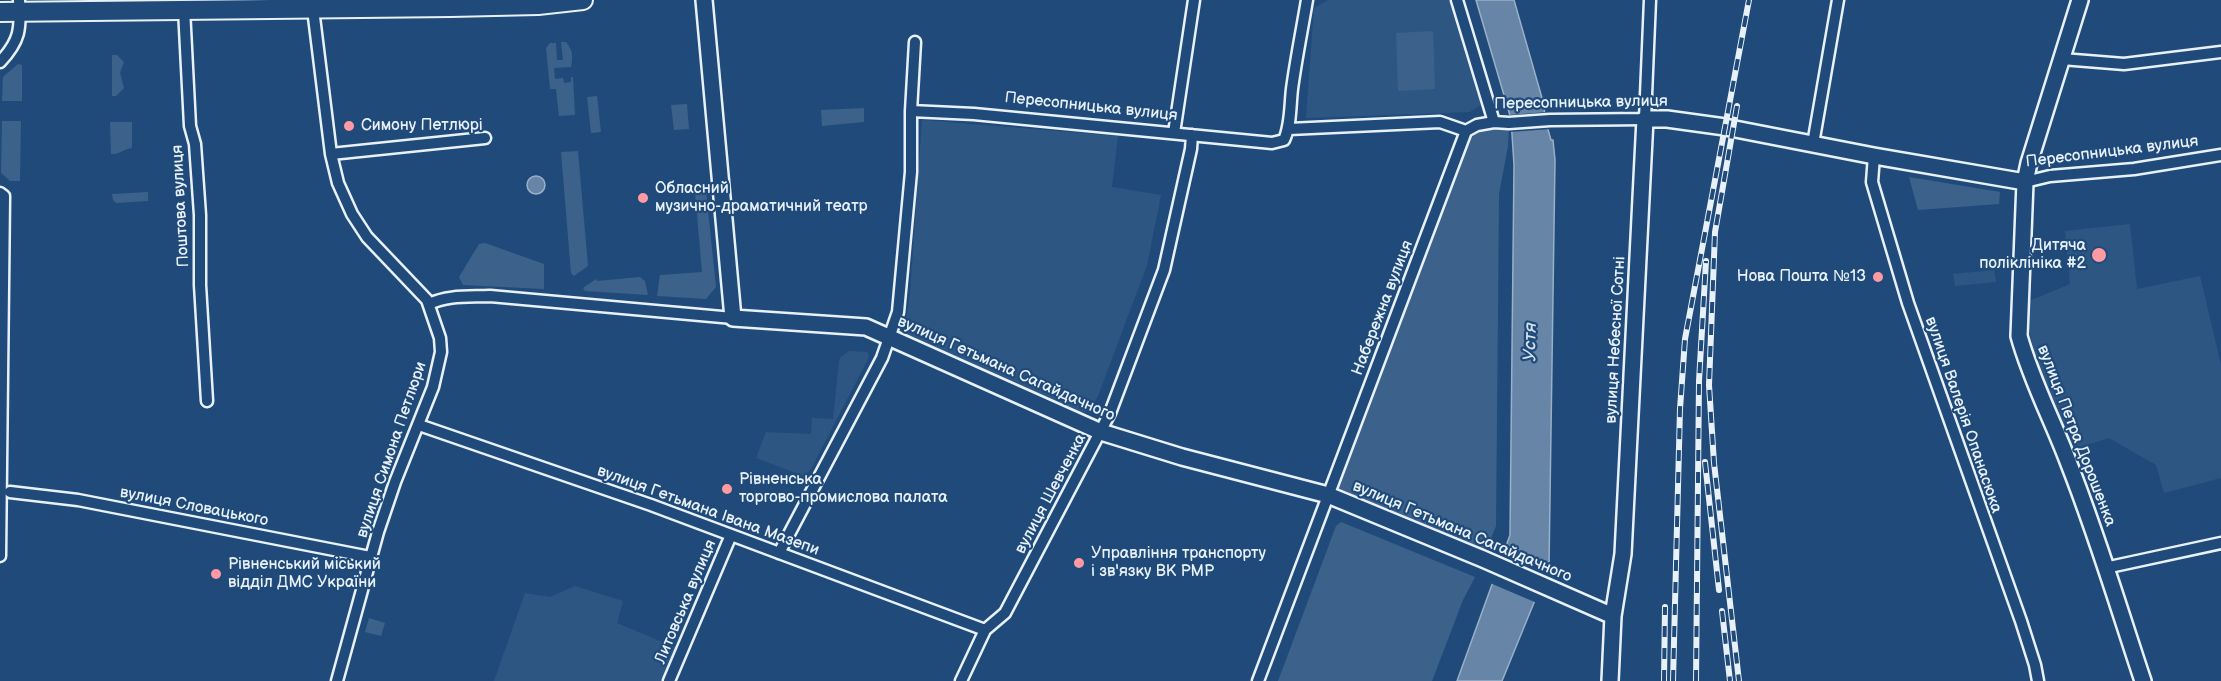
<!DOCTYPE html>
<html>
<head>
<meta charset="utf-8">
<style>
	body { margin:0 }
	canvas { display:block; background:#1f4a7a }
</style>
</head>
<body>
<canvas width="2221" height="681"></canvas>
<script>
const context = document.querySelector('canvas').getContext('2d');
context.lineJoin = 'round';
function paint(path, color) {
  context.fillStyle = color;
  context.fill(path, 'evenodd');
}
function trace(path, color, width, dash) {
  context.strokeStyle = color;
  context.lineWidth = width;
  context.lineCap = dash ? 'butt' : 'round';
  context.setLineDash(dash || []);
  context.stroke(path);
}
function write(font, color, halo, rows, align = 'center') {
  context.font = font + ' "Balsamiq Sans",sans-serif';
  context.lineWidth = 4.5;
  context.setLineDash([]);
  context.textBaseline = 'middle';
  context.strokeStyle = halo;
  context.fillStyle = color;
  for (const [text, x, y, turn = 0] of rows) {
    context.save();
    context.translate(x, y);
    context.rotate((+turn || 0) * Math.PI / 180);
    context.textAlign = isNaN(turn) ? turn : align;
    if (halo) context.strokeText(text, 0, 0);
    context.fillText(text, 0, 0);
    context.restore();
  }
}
paint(new Path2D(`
	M 1328,0 L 1449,0 L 1481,105 L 1470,112 L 1306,118 L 1314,8 Z
	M 922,120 L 1118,136 L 1112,187 L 1161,195 L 1147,265 L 1098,396 L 1092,407 L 1086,412 L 1076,412 L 904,333 L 910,294 Z
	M 2130,224 L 2137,289 L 2200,276 L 2221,365 L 2221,478 L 2164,493 L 2156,465 L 2109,438 L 2073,449 L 2035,357 L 2028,322 L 2027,302 L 2070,284 L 2065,231 Z
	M 1994,270 L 1996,282 L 1955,286 L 1953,274 Z
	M 849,351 L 868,352 L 869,357 L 811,469 L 804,476 L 756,458 L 766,432 L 811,434 L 812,418 L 833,419 L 839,362 L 840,358 Z
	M 575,586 L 623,601 L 617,623 L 677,648 L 663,681 L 494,681 L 525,593 L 550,597 Z`), '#2e5683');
paint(new Path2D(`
	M 1433,31 L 1435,89 L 1398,91 L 1396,33 Z
	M 561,42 L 566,42 C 573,50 573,57 571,67 L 554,68 L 555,79 L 563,78 L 564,83 L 571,82 L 571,77 L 573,77 L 575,115 L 559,116 L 556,89 L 550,89 L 546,48 L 550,43 L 556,43 L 557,60 L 563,60 Z
	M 112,55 L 117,55 L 124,62 L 120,73 L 124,88 L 116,96 L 112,96 Z
	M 18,64 L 22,65 L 22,101 L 2,101 L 3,77 Z
	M 597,96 L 601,132 L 591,133 L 587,97 Z
	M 687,104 L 689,129 L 674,130 L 671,105 Z
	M 864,108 L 864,122 L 822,126 L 821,110 Z
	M 2,121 L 21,121 L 20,181 L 10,181 L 1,173 Z
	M 110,122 L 132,122 L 132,148 C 124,149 118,155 111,154 Z
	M 1509,123 L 1508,146 L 1499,194 L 1496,526 L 1483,559 L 1328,495 L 1466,131 Z
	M 578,151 L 588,266 L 574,276 L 571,273 L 561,152 Z
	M 1909,177 L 2000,192 L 1999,204 L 1918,210 Z
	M 706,191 L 716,287 L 706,299 L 657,296 L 660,275 L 702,272 L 695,192 Z
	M 148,192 L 148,201 L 116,203 L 113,200 L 112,194 Z
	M 485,243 L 544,264 L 544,289 L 463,285 L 459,277 L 479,244 Z
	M 640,277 L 645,281 L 648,295 L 585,291 L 583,288 L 596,279 L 597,281 Z
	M 1341,522 L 1475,577 L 1463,600 L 1432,681 L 1278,681 L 1336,526 Z
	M 369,618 L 385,623 L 381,636 L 365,632 Z`), '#3c628c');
const water = new Path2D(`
	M 1476,0 L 1514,0 L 1544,105 L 1545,119 L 1551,140 L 1553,140 L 1555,160 L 1549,566 L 1502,681 L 1457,681 L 1510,535 L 1514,165 L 1511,119 Z
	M527 185a9 9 0 1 1 18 0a9 9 0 1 1-18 0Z`);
paint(water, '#6685a7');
trace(water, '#9ab0c7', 1.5);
paint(new Path2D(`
	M 1547,112 L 1551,129 L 1510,132 L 1509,115 Z
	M 1503,547 L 1552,568 L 1537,603 L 1490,583 Z`), '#1f4a7a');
const street = new Path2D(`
	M 1457,0 L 1494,122
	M 184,9 L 190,126 L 195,144 L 200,215 L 200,285 L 207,401
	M 313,9 L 331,154 L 338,183 L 352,214 L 367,237 L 427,300 L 440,338 L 441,352 L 433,387 L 395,482 L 378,532 L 337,681
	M 2062,59 L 2124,64 L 2221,52
	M 0,62 C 20,41 21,29 19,0
	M 911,111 L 974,114 L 1272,143 L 1284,140 C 1291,125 1290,106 1292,89 C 1296,59 1302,30 1307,0
	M 1289,129 L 1440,122 L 1466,131 L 1477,125 L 1494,122 L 1509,123 L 1550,120 L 1645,119 L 1650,0
	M 1174,133 L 1194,0
	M 1813,144 L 1838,0
	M 331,154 L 485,138
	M 1874,156 L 1872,182 L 1908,303 L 2021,621 L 2035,665 L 2038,681
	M 2025,182 L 2050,176 L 2134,169 L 2221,155
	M 0,193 L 4,196 L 0,556
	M 429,304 C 448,295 468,297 490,296 L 733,318
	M 419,425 L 651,505 L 985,630
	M 10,492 L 78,500 L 370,557
	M 779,553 L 882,358 L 898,312 L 911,172 L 911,111 L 915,42
	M 2105,568 L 2221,543
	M 669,681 L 731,535
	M 961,681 L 985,630 L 1005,613 L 1110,413 L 1164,270 L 1191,149 L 1192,135
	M 1258,681 L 1466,131`);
const secondary = new Path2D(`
	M 704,0 L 733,318 L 866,327 L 1101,432 L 1182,457 L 1328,495 L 1483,559 L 1613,616
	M 2080,0 L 2029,163 L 2025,182 L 2019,336 C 2031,380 2053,421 2069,464 C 2097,535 2119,609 2143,681
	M 1610,681 L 1613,616 L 1623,554 L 1645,119 L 1667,119 L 1725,127 L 1874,156 L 2025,182`);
const primary = new Path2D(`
	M 0,12 L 451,7 L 538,5 L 583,0`);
trace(street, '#e8f1f8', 15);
trace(secondary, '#e8f1f8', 20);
trace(primary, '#e8f1f8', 22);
trace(street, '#1f4a7a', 10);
trace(secondary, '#1f4a7a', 15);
trace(primary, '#1f4a7a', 18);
const rail = new Path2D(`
	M 1737,106 L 1715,232 L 1709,385 L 1714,463 L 1739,681
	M 1705,462 L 1719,590
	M 1722,611 L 1730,681
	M 1664,681 L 1665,607
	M 1673,681 L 1680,409 L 1685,339 L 1749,0
	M 1696,681 L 1699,381 L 1706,261`);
trace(rail, '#e8f1f8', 6);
trace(rail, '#1f4a7a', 4, [11]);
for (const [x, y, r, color] of [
	[349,126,6,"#ff9aa2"],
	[643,198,6,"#ff9aa2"],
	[2099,255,8,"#ff9aa2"],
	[1878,277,6,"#ff9aa2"],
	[727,489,6,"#ff9aa2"],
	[1079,563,6,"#ff9aa2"],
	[216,574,6,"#ff9aa2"]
]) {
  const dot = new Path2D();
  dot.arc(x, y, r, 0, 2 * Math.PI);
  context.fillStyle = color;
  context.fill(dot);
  trace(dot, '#1f4a7a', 2);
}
write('16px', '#e8f1f8', '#1f4a7a', [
	["Пересопницька вулиця",1581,103,-1],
	["Пересопницька вулиця",1091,107,6],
	["Пересопницька вулиця",2112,152,-7],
	["Поштова вулиця",181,206,-93],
	["Набережна вулиця",1383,308,-69],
	["вулиця Небесної Сотні",1616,340,-87],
	["вулиця Гетьмана Сагайдачного",1006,369,24],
	["вулиця Валерія Опанасюка",1963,415,71],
	["вулиця Петра Дорошенка",2076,436,69],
	["вулиця Симона Петлюри",392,450,-71],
	["вулиця Шевченка",1051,494,-62],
	["вулиця Словацького",194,507,11],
	["вулиця Гетьмана Івана Мазепи",708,511,20],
	["вулиця Гетьмана Сагайдачного",1462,532,23],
	["Литовська вулиця",686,602,-67]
]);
write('16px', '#e8f1f8', '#1f4a7a', [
	["Симону Петлюрі",361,126],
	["Обласний",655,189],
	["музично-драматичний театр",655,207],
	["Дитяча",2086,246,"right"],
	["поліклініка #2",2086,264,"right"],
	["Нова Пошта №13",1866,277,"right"],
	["Рівненська",739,480],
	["торгово-промислова палата",739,498],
	["Управління транспорту",1091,554],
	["і зв'язку ВК РМР",1091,572],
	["Рівненський міський",228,565],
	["відділ ДМС України",228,583]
], 'left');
write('italic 18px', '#d4e1ec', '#1f4a7a', [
	["Устя",1531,342,-89]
]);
</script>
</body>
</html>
